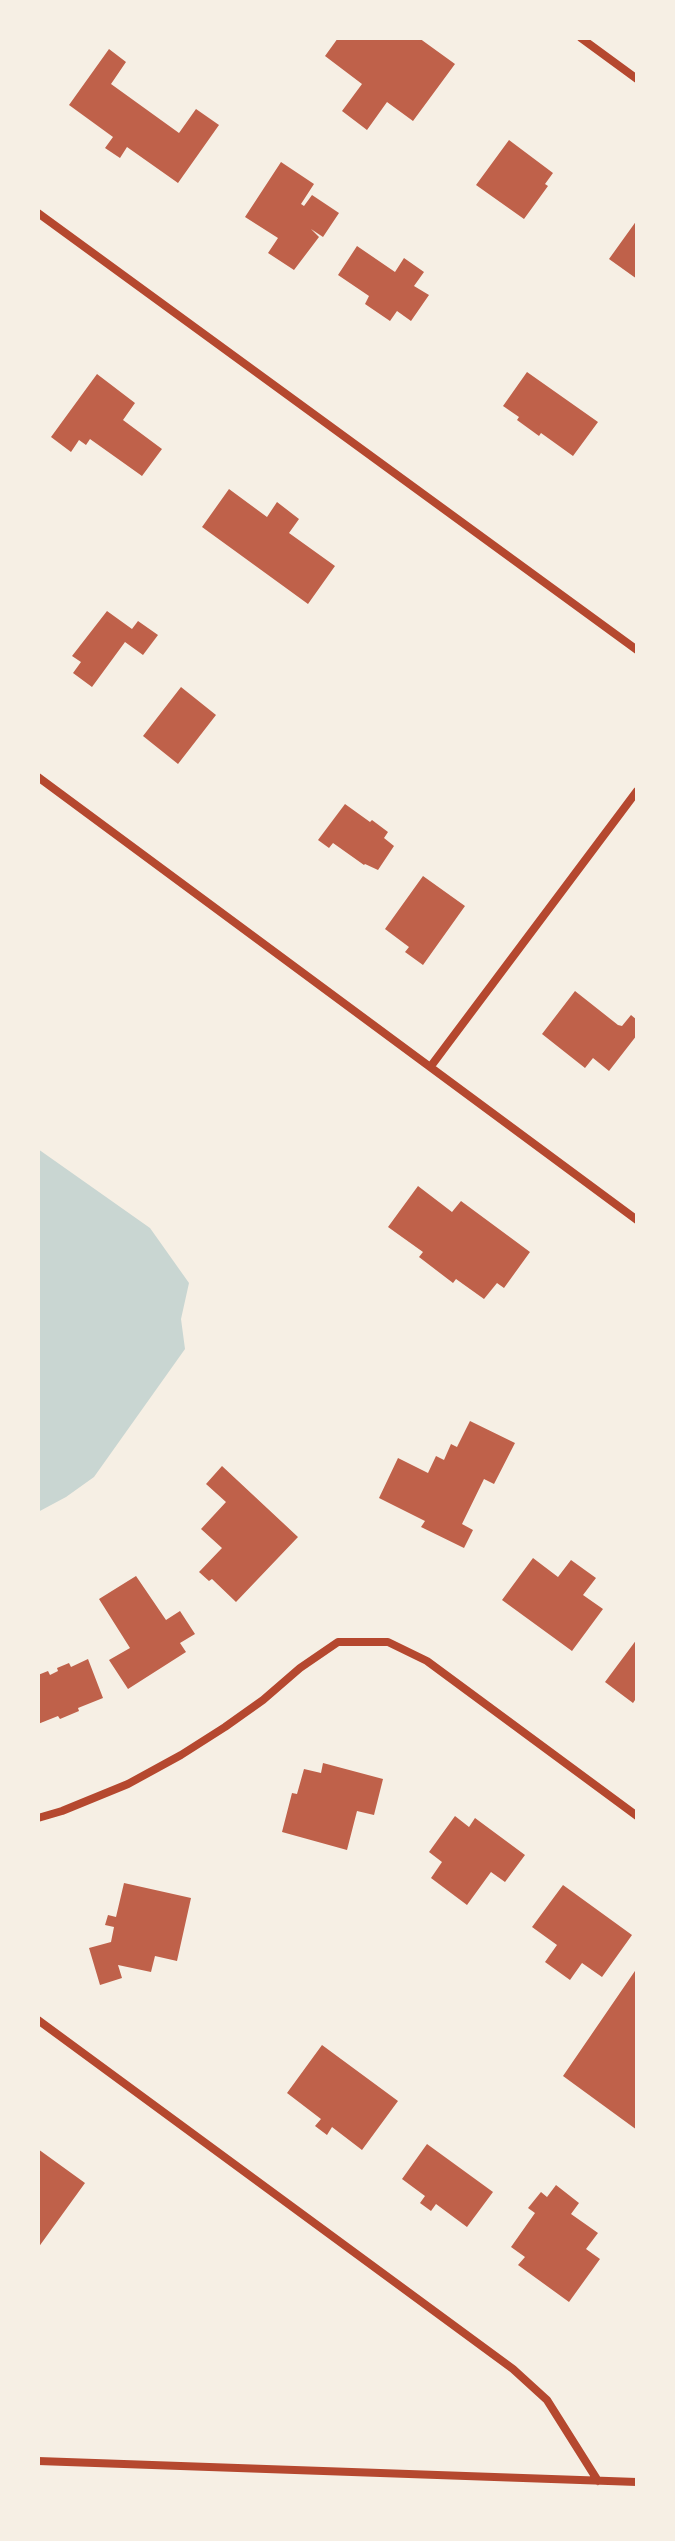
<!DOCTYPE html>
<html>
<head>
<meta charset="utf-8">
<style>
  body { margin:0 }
  #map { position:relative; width:675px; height:2541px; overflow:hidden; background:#f6efe4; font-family:Arial,sans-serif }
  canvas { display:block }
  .frame { position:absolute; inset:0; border:40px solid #f6efe4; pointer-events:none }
</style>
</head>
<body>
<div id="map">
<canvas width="675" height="2541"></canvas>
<div class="frame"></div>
</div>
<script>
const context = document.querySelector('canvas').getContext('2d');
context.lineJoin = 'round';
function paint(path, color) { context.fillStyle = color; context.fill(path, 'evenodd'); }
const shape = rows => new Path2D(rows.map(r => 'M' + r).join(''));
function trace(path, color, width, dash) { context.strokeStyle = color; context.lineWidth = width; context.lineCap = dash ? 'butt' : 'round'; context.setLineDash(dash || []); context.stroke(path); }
const water = shape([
  [38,1149,150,1228,189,1283,181,1319,185,1349,94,1477,66,1497,38,1512]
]);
const building = shape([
  [338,38,419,38,455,64,413,121,387,102,367,130,342,111,362,84,325,56],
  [109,49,126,62,111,84,179,133,196,109,219,125,178,183,127,147,120,158,105,148,113,137,69,105],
  [509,140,553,173,545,184,548,186,524,219,476,185],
  [281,162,314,184,301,204,304,206,312,195,339,213,323,237,311,229,319,237,294,270,268,253,278,238,245,217],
  [637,220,637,279,609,259],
  [357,246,395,272,404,258,424,272,414,286,429,295,411,321,397,311,390,321,365,304,369,296,338,275],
  [527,372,598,422,573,456,541,433,539,436,517,420,519,417,503,406],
  [97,374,135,403,123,420,162,449,142,476,90,439,86,445,79,440,71,452,51,437],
  [229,489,267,517,277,502,299,519,289,533,335,566,308,604,202,527],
  [107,611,132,629,138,621,158,635,143,655,125,642,92,687,73,673,81,662,72,656],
  [181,687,216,715,178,764,143,736],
  [345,804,370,822,372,820,388,832,384,838,394,846,378,870,365,864,364,865,333,843,329,848,318,840],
  [423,876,465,906,423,965,405,952,409,947,385,929],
  [575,991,618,1025,622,1026,631,1015,637,1020,637,1035,609,1071,593,1058,585,1068,542,1034],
  [418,1186,452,1212,461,1201,530,1252,504,1288,497,1283,484,1299,456,1279,453,1283,419,1257,423,1252,388,1227],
  [470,1421,515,1443,494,1484,484,1479,462,1524,473,1530,464,1548,421,1527,425,1521,379,1498,398,1458,428,1473,436,1456,444,1460,451,1444,457,1447],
  [222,1466,298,1537,236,1602,212,1579,209,1581,199,1572,222,1548,201,1529,226,1502,206,1484],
  [533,1558,558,1577,571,1560,596,1578,583,1595,603,1609,572,1651,502,1600],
  [136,1576,166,1620,180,1611,195,1634,180,1643,186,1652,128,1689,109,1660,130,1648,99,1599],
  [637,1639,637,1697,633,1703,605,1682],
  [88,1659,103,1698,78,1708,79,1711,60,1719,58,1716,38,1724,38,1675,48,1671,50,1675,58,1671,57,1668,69,1663,71,1667],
  [323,1763,383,1779,374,1815,357,1811,347,1850,282,1832,292,1793,297,1794,304,1769,321,1773],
  [455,1816,469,1827,475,1818,525,1855,505,1882,491,1872,467,1905,431,1878,442,1862,429,1852],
  [124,1883,191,1898,177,1961,155,1956,151,1972,118,1965,122,1978,100,1985,89,1948,111,1942,114,1927,105,1925,108,1915,116,1917],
  [563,1885,632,1935,602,1977,582,1963,570,1980,545,1962,557,1945,532,1927],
  [637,1968,637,2130,563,2076],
  [322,2045,398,2101,362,2150,332,2127,327,2135,315,2126,321,2119,287,2093],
  [427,2144,493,2192,467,2227,436,2204,431,2211,420,2203,425,2196,402,2179],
  [38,2149,85,2183,38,2248],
  [556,2185,579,2203,571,2214,598,2233,586,2249,600,2259,569,2302,518,2265,525,2257,511,2247,535,2213,528,2208,541,2192,547,2197]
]);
const minor = shape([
  [581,38,637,79],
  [38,213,637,650],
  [38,777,637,1220],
  [431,1066,637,791],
  [38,1818,62,1811,128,1784,181,1755,225,1727,263,1700,300,1668,338,1642,388,1642,427,1661,637,1816],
  [38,2020,513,2369,547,2400,598,2481],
  [38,2461,637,2482]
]);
paint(water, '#c9d6d2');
paint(building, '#bf614a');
trace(minor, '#b5482f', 8);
</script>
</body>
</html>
